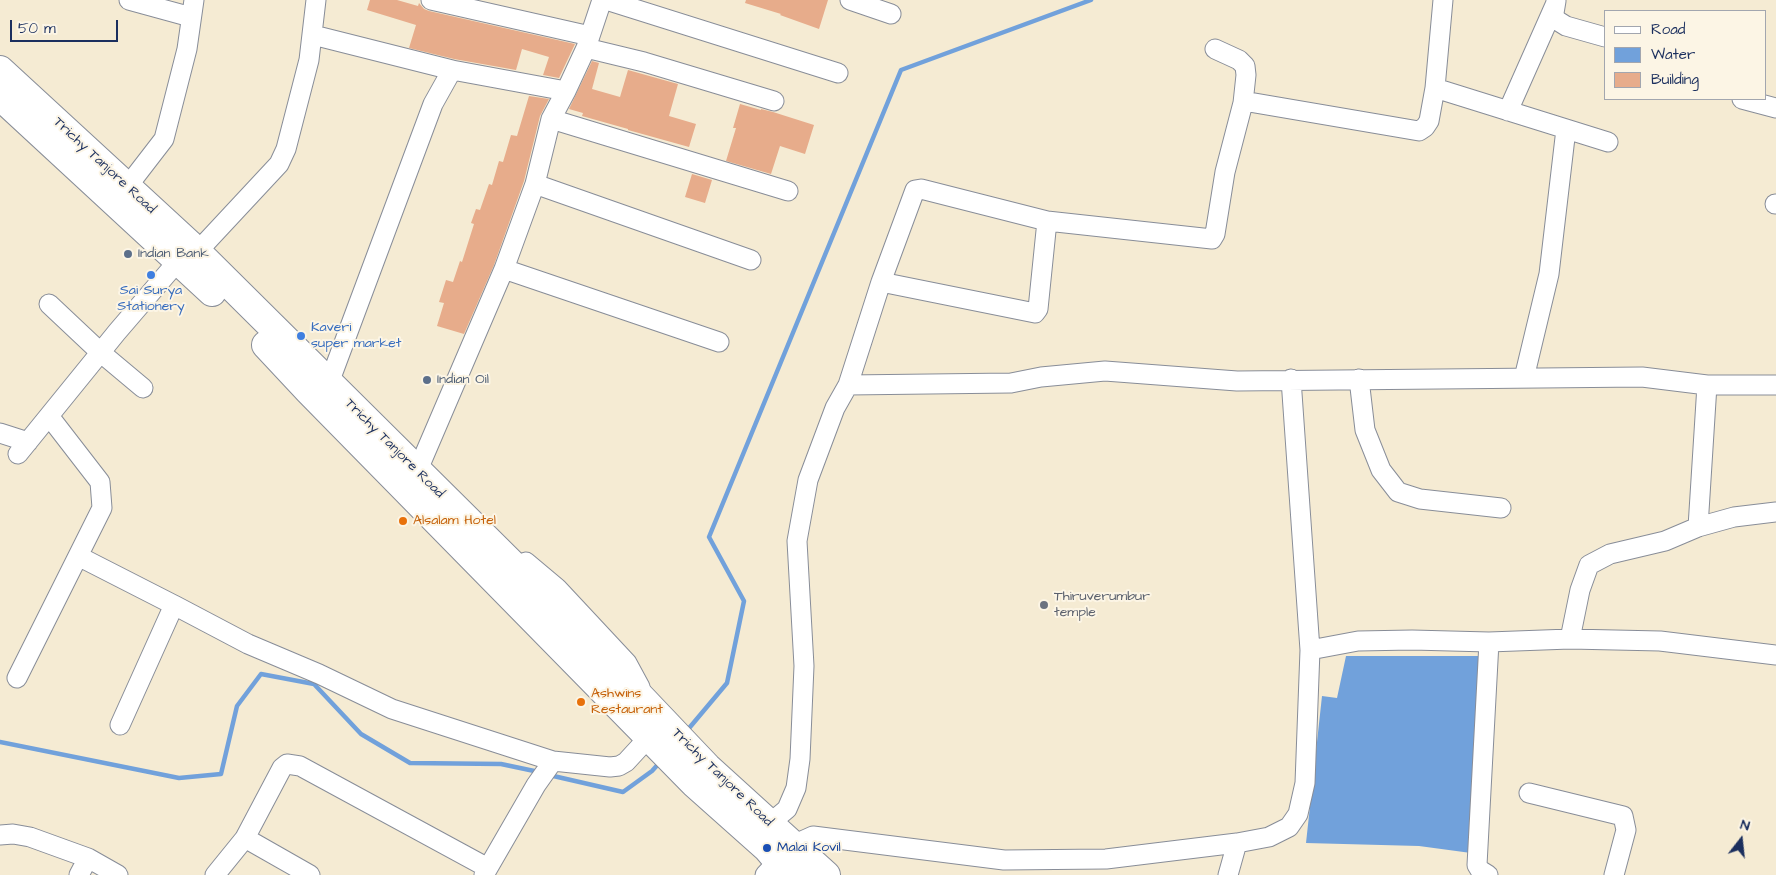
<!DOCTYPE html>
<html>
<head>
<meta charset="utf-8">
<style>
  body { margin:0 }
  #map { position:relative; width:1776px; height:875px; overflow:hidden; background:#f5ebd3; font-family:"Architects Daughter",sans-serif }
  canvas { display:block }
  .legend { position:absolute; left:1604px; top:10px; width:162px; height:90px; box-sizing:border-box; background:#fcf5e5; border:1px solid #a2a6af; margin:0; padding:6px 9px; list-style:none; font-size:15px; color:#1b2f5e }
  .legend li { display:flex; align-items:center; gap:10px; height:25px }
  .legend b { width:25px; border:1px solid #a2a6af }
  .north { position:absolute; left:1716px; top:815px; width:50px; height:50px; -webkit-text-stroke:4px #fcf5e5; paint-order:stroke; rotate:16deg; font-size:14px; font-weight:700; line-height:20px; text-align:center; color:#1b2f5e }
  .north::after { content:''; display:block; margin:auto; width:18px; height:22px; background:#1b2f5e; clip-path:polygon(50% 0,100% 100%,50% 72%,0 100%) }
  .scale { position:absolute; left:10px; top:20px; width:108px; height:22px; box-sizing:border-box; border:2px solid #1b2f5e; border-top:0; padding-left:6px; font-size:15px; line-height:18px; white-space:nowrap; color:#1b2f5e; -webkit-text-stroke:4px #fcf5e5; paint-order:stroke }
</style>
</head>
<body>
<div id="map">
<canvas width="1776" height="875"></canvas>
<ul class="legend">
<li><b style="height:6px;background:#fff"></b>Road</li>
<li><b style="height:14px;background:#71a1db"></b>Water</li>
<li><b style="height:14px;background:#e7ac8b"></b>Building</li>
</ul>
<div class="north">N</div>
<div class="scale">50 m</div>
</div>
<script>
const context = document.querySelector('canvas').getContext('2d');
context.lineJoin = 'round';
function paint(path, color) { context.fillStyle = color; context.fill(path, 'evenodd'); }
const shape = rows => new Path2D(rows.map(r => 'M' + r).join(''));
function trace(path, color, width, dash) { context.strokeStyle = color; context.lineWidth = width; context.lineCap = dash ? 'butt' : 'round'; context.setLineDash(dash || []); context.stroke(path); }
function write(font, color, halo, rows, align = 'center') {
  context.font = font + ' "Architects Daughter",sans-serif'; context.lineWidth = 4; context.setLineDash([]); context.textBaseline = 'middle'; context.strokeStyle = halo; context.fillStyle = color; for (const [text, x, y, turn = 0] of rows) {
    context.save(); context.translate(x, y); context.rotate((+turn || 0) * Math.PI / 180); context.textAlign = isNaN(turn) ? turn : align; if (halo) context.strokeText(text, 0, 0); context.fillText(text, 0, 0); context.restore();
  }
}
const water = shape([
  [1346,656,1484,656,1471,853,1419,846,1306,843,1322,696,1337,698]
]);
const stream = shape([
  [685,733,727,683,744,601,709,537,901,70,1091,0],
  [0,742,179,778,221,774,237,706,261,674,314,684,361,734,410,763,501,764,539,772],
  [549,775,623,792,652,771,661,761]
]);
const building = shape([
  [370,0,397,0,418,6,419,3,424,9,429,11,575,44,559,78,543,75,549,57,522,49,516,70,454,59,409,48,416,25,367,10],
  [746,0,828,0,819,29,780,15,781,14,745,3],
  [592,61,599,63,592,89,620,97,628,70,678,84,669,116,696,124,689,147,628,130,628,129,582,116,583,113,569,109],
  [529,96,549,99,540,116,524,181,494,265,464,334,437,326,444,303,439,302,446,280,453,282,460,261,462,262,474,224,471,223,476,209,480,210,489,184,492,185,499,161,503,162,511,135,517,136],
  [740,104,761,110,761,109,773,112,814,125,805,154,780,146,771,174,726,161,736,128,733,128],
  [692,174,712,180,705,203,685,197]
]);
const minor = shape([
  [129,0,191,17],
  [431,0,590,36],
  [606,0,838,73],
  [850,0,891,14],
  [1556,1,1554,13,1555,18,1558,21,1566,26,1605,37],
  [313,35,452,70,566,91],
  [586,48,644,62,774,101],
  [1215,49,1239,60,1245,66,1246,75,1243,103],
  [1435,88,1608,142],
  [1742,99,1776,108],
  [1508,111,1555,5],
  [551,119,788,191],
  [535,184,751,260],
  [127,187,164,139,187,49,194,0],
  [1775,204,1776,204],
  [197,252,279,164,286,149,309,60,316,0],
  [504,269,719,342],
  [881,282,1035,313,1038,309,1047,221],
  [49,304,100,352,143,388],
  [1524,378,1549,274,1566,129],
  [1359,379,1365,430,1381,470,1398,492,1420,499,1501,508],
  [329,383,433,104,452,70],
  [848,385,881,282,915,190,921,189,1047,221,1212,239,1215,234,1225,172,1243,103,1249,102,1419,131,1425,127,1429,121,1435,88,1443,0],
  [0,433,28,442],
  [18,454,117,332,178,261],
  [417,472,504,269,535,184,551,119,566,91,586,48,602,0],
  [1698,527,1707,385],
  [78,556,174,605,120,725],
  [526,562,557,588,627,663,640,687],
  [174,605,248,644,319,674,392,709,553,761],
  [1570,639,1580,590,1589,565,1610,554,1665,541,1698,527,1734,517,1776,512],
  [1310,650,1358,641,1412,640,1489,642,1570,639,1660,641,1776,655],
  [17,678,102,508,100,482,49,416],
  [1529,793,1623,816,1626,830,1614,875],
  [769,824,787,809,796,788,800,759,804,666,797,541,808,480,835,408,848,385,1011,383,1041,377,1105,371,1237,381,1642,377,1707,385,1776,385],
  [0,835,13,834,30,837,88,858],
  [245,838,310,875],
  [79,875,88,858,118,875],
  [215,875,245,838,282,768,287,764,300,766,488,868],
  [484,875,536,785,553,761,610,767,619,766,626,762,649,737],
  [765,875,793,845,813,836,1004,860,1106,859,1237,843,1269,837,1289,827,1298,814,1305,783,1310,650,1291,379],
  [1228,875,1237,843],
  [1488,875,1480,870,1477,865,1489,642]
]);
const highway = shape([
  [0,70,188,243,550,602,707,767,826,875],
  [0,96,212,292],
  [266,345,309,391,694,783,767,848,778,861,794,875]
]);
const markers = [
  [128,254,5,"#5c6f8a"],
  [151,275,5,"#3f7fe0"],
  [301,336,5,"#3f7fe0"],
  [427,380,5,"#5c6f8a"],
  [403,521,5,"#e8710a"],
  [1044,605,5,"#6b7280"],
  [581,702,5,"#e8710a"],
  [767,848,5,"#1a4fb4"]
];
const streetNames = [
  ["Trichy Tanjore Road",104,166,43],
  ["Trichy Tanjore Road",394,449,45],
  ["Trichy Tanjore Road",722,778,44]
];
const serviceNames = [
  ["Indian Bank",138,254],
  ["Indian Oil",437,380]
];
const shopNames = [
  ["Sai Surya",151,291],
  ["Stationery",151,307],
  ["Kaveri",311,328,"left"],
  ["super market",311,344,"left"]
];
const foodNames = [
  ["Alsalam Hotel",413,521],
  ["Ashwins",591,694],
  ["Restaurant",591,710]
];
const worshipNames = [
  ["Thiruverumbur",1054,597],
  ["temple",1054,613]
];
const transitNames = [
  ["Malai Kovil",777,848]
];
paint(water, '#71a1db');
trace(stream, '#71a1db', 4.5);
paint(building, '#e7ac8b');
trace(minor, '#888d98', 21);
trace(highway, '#888d98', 30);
trace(minor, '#fff', 19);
trace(highway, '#fff', 28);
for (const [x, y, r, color] of markers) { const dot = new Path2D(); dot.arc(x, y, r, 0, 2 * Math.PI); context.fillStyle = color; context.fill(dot); trace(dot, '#fcf5e5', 2); }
write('14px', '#1b2f5e', '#fcf5e5', streetNames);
write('14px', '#4e5e75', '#fcf5e5', serviceNames, 'left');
write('14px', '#366cbe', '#fcf5e5', shopNames);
write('14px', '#c56008', '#fcf5e5', foodNames, 'left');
write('14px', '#5b616d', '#fcf5e5', worshipNames, 'left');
write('14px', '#164399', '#fcf5e5', transitNames, 'left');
</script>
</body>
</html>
